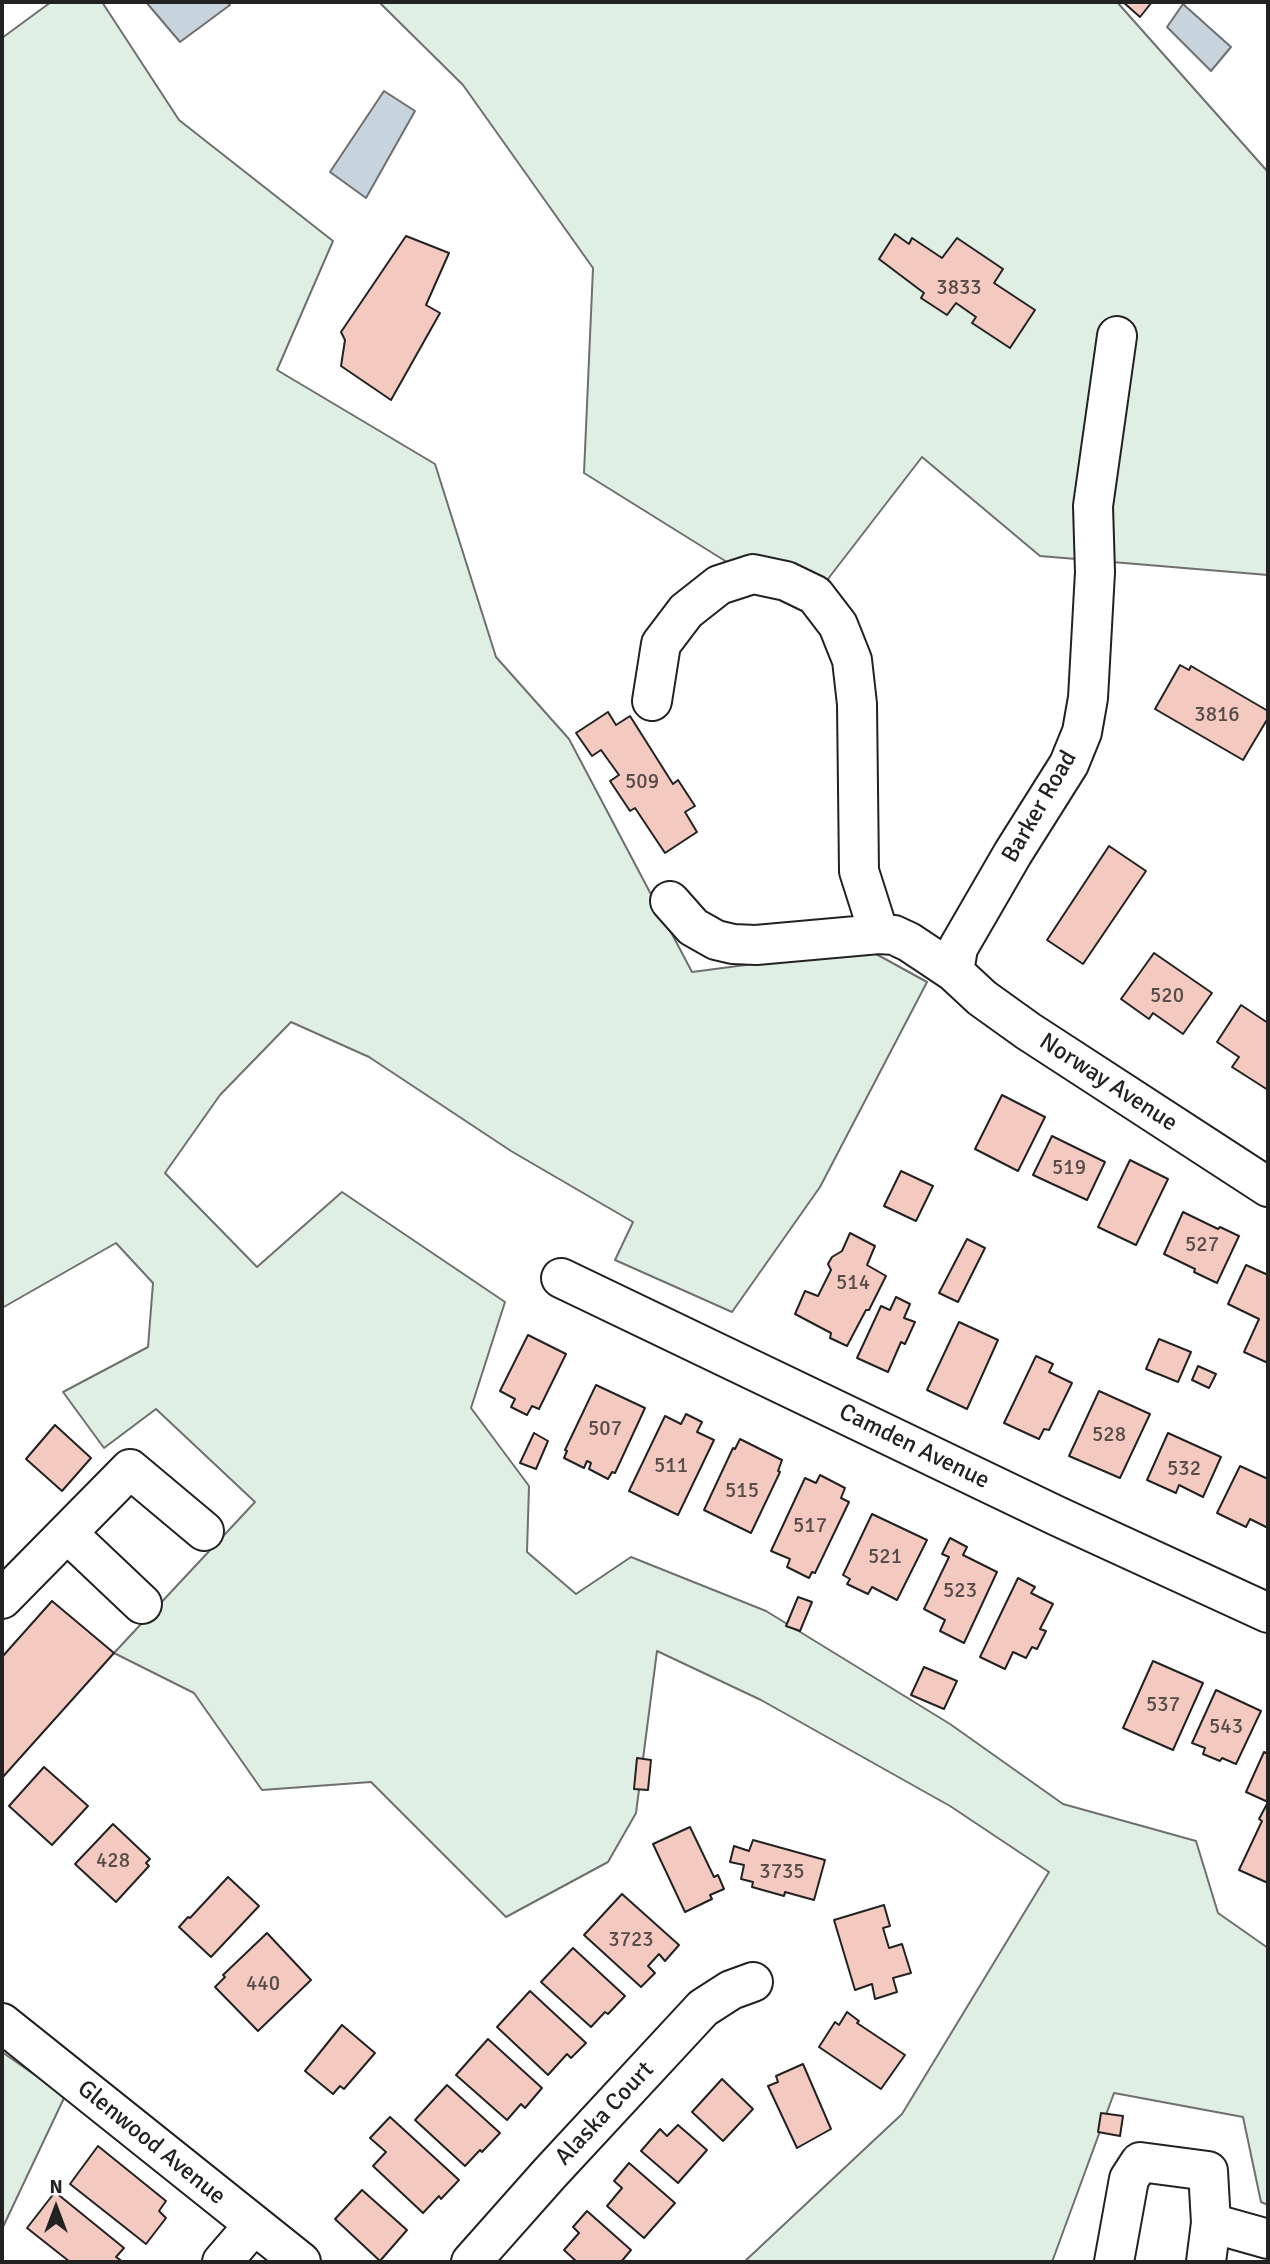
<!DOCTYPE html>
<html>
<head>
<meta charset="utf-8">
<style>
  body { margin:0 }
  #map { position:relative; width:1270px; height:2264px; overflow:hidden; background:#fff; font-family:Signika,sans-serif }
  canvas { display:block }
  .frame { position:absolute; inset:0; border:4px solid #222; pointer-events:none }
  .north { position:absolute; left:21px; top:2173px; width:70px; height:70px; -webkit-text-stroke:5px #fff; paint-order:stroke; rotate:0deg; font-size:19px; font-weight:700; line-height:28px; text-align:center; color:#222 }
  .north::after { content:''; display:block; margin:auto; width:24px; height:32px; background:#222; clip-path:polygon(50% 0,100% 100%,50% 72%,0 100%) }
</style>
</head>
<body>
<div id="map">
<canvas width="1270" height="2264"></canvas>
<div class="frame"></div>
<div class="north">N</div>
</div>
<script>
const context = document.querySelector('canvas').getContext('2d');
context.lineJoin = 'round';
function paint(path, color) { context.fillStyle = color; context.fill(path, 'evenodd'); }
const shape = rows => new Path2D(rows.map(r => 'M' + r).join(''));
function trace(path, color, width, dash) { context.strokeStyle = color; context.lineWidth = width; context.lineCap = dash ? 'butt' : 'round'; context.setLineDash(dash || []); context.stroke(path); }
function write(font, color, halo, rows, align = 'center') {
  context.font = font + ' Signika,sans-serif'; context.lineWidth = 5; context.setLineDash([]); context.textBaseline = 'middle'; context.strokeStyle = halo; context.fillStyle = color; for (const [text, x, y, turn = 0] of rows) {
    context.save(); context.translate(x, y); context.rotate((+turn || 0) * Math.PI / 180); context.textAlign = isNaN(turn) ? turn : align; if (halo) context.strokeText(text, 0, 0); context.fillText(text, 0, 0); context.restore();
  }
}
const green = shape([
  [51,2,102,2,179,120,333,241,277,370,435,464,496,657,569,739,692,972,867,949,927,982,820,1187,732,1312,615,1260,633,1222,511,1151,369,1057,291,1022,220,1095,165,1173,257,1267,342,1192,505,1302,471,1408,529,1486,527,1552,576,1594,631,1557,766,1611,950,1724,1063,1804,1196,1841,1218,1913,1268,1948,1268,2205,1261,2202,1243,2117,1114,2093,1052,2262,744,2262,902,2114,1049,1872,950,1806,761,1700,657,1651,636,1813,608,1862,506,1917,371,1782,262,1790,194,1693,114,1653,255,1502,156,1409,104,1448,63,1392,148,1347,153,1283,116,1243,2,1308,2,38,51,2],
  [379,2,1117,2,1268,172,1268,575,1040,556,922,457,804,610,584,473,593,268,463,85,379,2],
  [2,2052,65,2096,2,2229,2,2052]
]);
const water = shape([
  [146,2,227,2,230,5,180,42,146,2],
  [1183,4,1231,47,1211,71,1167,27,1183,4],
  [384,91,415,111,366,198,330,172,384,91]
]);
const building = shape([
  [1123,2,1152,2,1140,17,1123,2],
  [895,234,909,244,912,238,942,258,957,238,1003,269,994,283,1035,310,1010,348,972,323,976,317,956,303,947,315,921,298,924,293,879,259,895,234],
  [406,236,449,253,426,305,440,313,391,400,341,366,345,340,341,332,406,236],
  [1180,665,1189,670,1191,666,1268,711,1268,718,1243,760,1155,709,1180,665],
  [608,712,616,725,630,716,673,784,678,780,695,806,685,812,697,832,665,853,635,808,630,811,610,781,619,775,601,750,592,756,576,733,608,712],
  [1109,846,1146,871,1083,964,1047,940,1109,846],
  [1154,953,1212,993,1183,1034,1153,1013,1149,1019,1121,999,1154,953],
  [1241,1005,1268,1023,1268,1090,1232,1067,1239,1057,1217,1042,1241,1005],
  [1002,1095,1045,1117,1018,1171,975,1149,1002,1095],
  [1052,1136,1105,1162,1087,1200,1033,1175,1052,1136],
  [1130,1160,1168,1179,1136,1245,1098,1227,1130,1160],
  [901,1171,933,1186,916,1221,884,1206,901,1171],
  [1183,1212,1218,1229,1220,1227,1239,1236,1217,1283,1194,1272,1195,1269,1164,1254,1183,1212],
  [850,1233,875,1246,867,1265,886,1276,869,1310,866,1310,847,1346,830,1338,831,1333,795,1314,805,1291,818,1296,831,1270,828,1264,832,1257,842,1251,850,1233],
  [967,1239,985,1248,958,1302,939,1293,967,1239],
  [1246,1265,1268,1275,1268,1363,1244,1352,1259,1319,1228,1304,1246,1265],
  [896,1297,910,1304,904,1318,915,1322,905,1344,901,1342,888,1372,857,1358,881,1306,890,1310,896,1297],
  [959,1322,998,1340,967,1409,927,1390,959,1322],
  [528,1335,566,1354,539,1409,532,1406,527,1415,511,1407,515,1399,500,1391,528,1335],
  [1159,1339,1191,1352,1178,1382,1146,1369,1159,1339],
  [1036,1356,1053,1364,1049,1372,1072,1383,1049,1430,1044,1429,1039,1439,1004,1423,1036,1356],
  [1198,1366,1216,1374,1209,1388,1192,1380,1198,1366],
  [596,1385,645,1408,615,1473,612,1472,608,1479,589,1469,591,1463,587,1461,584,1468,564,1458,567,1451,565,1450,596,1385],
  [1099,1391,1150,1414,1120,1478,1069,1456,1099,1391],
  [686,1414,702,1422,697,1432,714,1440,678,1515,629,1491,665,1416,681,1424,686,1414],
  [55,1425,91,1458,62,1491,26,1459,55,1425],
  [534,1433,548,1441,536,1469,520,1463,534,1433],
  [1168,1433,1221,1457,1203,1497,1179,1485,1176,1493,1147,1480,1168,1433],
  [740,1439,782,1460,778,1471,780,1472,751,1533,704,1510,733,1448,735,1449,740,1439],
  [1240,1466,1268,1479,1268,1528,1250,1519,1246,1527,1217,1513,1240,1466],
  [820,1475,845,1488,841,1498,849,1502,815,1573,812,1572,809,1578,787,1567,790,1559,771,1551,805,1478,816,1483,820,1475],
  [872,1514,927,1540,897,1600,872,1587,868,1594,847,1584,850,1579,843,1575,872,1514],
  [950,1538,967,1547,963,1555,997,1572,964,1643,940,1631,945,1620,924,1609,949,1557,942,1554,950,1538],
  [1018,1578,1035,1587,1031,1593,1053,1604,1040,1629,1046,1631,1037,1649,1032,1647,1026,1658,1013,1652,1005,1669,980,1657,1018,1578],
  [798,1597,812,1602,800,1631,786,1626,798,1597],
  [52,1601,114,1653,2,1778,2,1657,52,1601],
  [1153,1661,1203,1683,1173,1750,1123,1728,1153,1661],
  [924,1667,957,1681,944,1709,911,1695,924,1667],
  [1216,1690,1261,1711,1236,1764,1222,1758,1220,1761,1203,1754,1205,1748,1192,1743,1216,1690],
  [1264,1752,1268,1754,1268,1883,1239,1870,1262,1821,1259,1819,1268,1802,1246,1792,1264,1752],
  [637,1758,651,1760,648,1790,634,1789,637,1758],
  [44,1767,88,1806,52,1845,9,1806,44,1767],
  [113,1824,150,1859,146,1863,149,1866,116,1902,75,1864,113,1824],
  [690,1827,714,1877,718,1875,724,1889,710,1895,712,1899,685,1912,653,1844,690,1827],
  [753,1840,825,1860,814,1900,785,1892,784,1896,752,1887,753,1882,741,1879,744,1865,730,1862,734,1846,749,1851,753,1840],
  [228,1877,259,1906,211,1957,179,1927,188,1917,190,1918,228,1877],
  [622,1894,679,1945,665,1961,659,1954,648,1966,655,1973,641,1987,584,1935,622,1894],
  [884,1905,890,1926,883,1928,889,1948,902,1944,911,1973,893,1978,897,1992,875,1999,872,1984,855,1990,834,1920,884,1905],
  [267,1933,311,1980,258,2031,215,1987,225,1977,223,1975,267,1933],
  [573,1948,625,1996,608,2014,605,2012,591,2027,541,1982,573,1948],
  [530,1991,586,2043,571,2058,567,2054,548,2075,497,2027,530,1991],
  [847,2012,859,2021,857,2023,905,2055,881,2089,819,2047,835,2022,839,2025,847,2012],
  [342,2025,375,2053,344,2089,340,2086,333,2094,305,2071,342,2025],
  [488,2039,542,2088,525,2108,521,2104,507,2120,456,2075,488,2039],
  [803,2064,831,2129,797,2148,768,2086,778,2082,776,2076,803,2064],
  [722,2079,753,2109,723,2141,692,2112,722,2079],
  [447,2085,500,2133,482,2152,480,2150,465,2166,415,2120,447,2085],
  [1101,2113,1123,2116,1120,2136,1098,2132,1101,2113],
  [390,2117,459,2180,441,2199,439,2196,423,2213,373,2166,386,2152,370,2138,390,2117],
  [678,2125,707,2150,678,2183,641,2151,660,2129,667,2136,678,2125],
  [98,2146,166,2201,159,2211,166,2218,146,2244,70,2184,98,2146],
  [629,2163,675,2203,644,2238,607,2206,622,2188,614,2181,629,2163],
  [362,2190,407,2230,380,2261,335,2219,362,2190],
  [55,2192,124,2248,116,2257,123,2262,70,2262,27,2228,55,2192],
  [587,2211,631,2250,621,2262,577,2262,564,2250,579,2233,573,2227,587,2211]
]);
const minor = shape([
  [652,701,661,644,686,611,719,585,753,574,786,581,815,595,838,625,852,660,857,704,859,871,879,934],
  [670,901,693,927,716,940,733,944,756,945,879,934,894,935,909,942,954,972,982,998,1028,1031,1268,1187],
  [954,972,958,948,1013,853,1069,764,1082,732,1088,698,1095,572,1093,506,1117,336],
  [561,1278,1057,1516,1268,1613],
  [67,1533,142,1604],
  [2,1599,130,1469,204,1531],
  [2,2023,301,2262],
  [222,2262,253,2226],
  [471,2262,550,2173,703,2008,731,1990,753,1982],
  [1114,2262,1129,2179,1140,2162,1208,2171,1211,2223,1268,2239],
  [1206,2262,1211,2223]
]);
const numberNames = [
  ["3833",959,288],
  ["3816",1217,715],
  ["509",642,782],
  ["520",1167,996],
  ["519",1069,1168],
  ["527",1202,1245],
  ["514",853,1283],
  ["507",605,1429],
  ["528",1109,1435],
  ["511",671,1466],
  ["532",1184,1469],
  ["515",742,1491],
  ["517",810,1526],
  ["521",885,1557],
  ["523",960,1591],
  ["537",1163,1705],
  ["543",1226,1727],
  ["428",113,1861],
  ["3735",782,1872],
  ["3723",631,1940],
  ["440",263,1984]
];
const streetNames = [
  ["Barker Road",1040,807,-60],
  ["Norway Avenue",1108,1083,33],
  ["Camden Avenue",914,1447,26],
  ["Alaska Court",605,2114,-47],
  ["Glenwood Avenue",151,2143,39]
];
paint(green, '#e0efe3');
trace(green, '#6f6f6f', 2);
paint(water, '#c7d3dd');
trace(water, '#6f6f6f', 2);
paint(building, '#f3c9c0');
trace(building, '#222', 2);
trace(minor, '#222', 42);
trace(minor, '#fff', 38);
write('21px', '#564c4a', null, numberNames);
write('24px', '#222', '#fff', streetNames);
</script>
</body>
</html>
